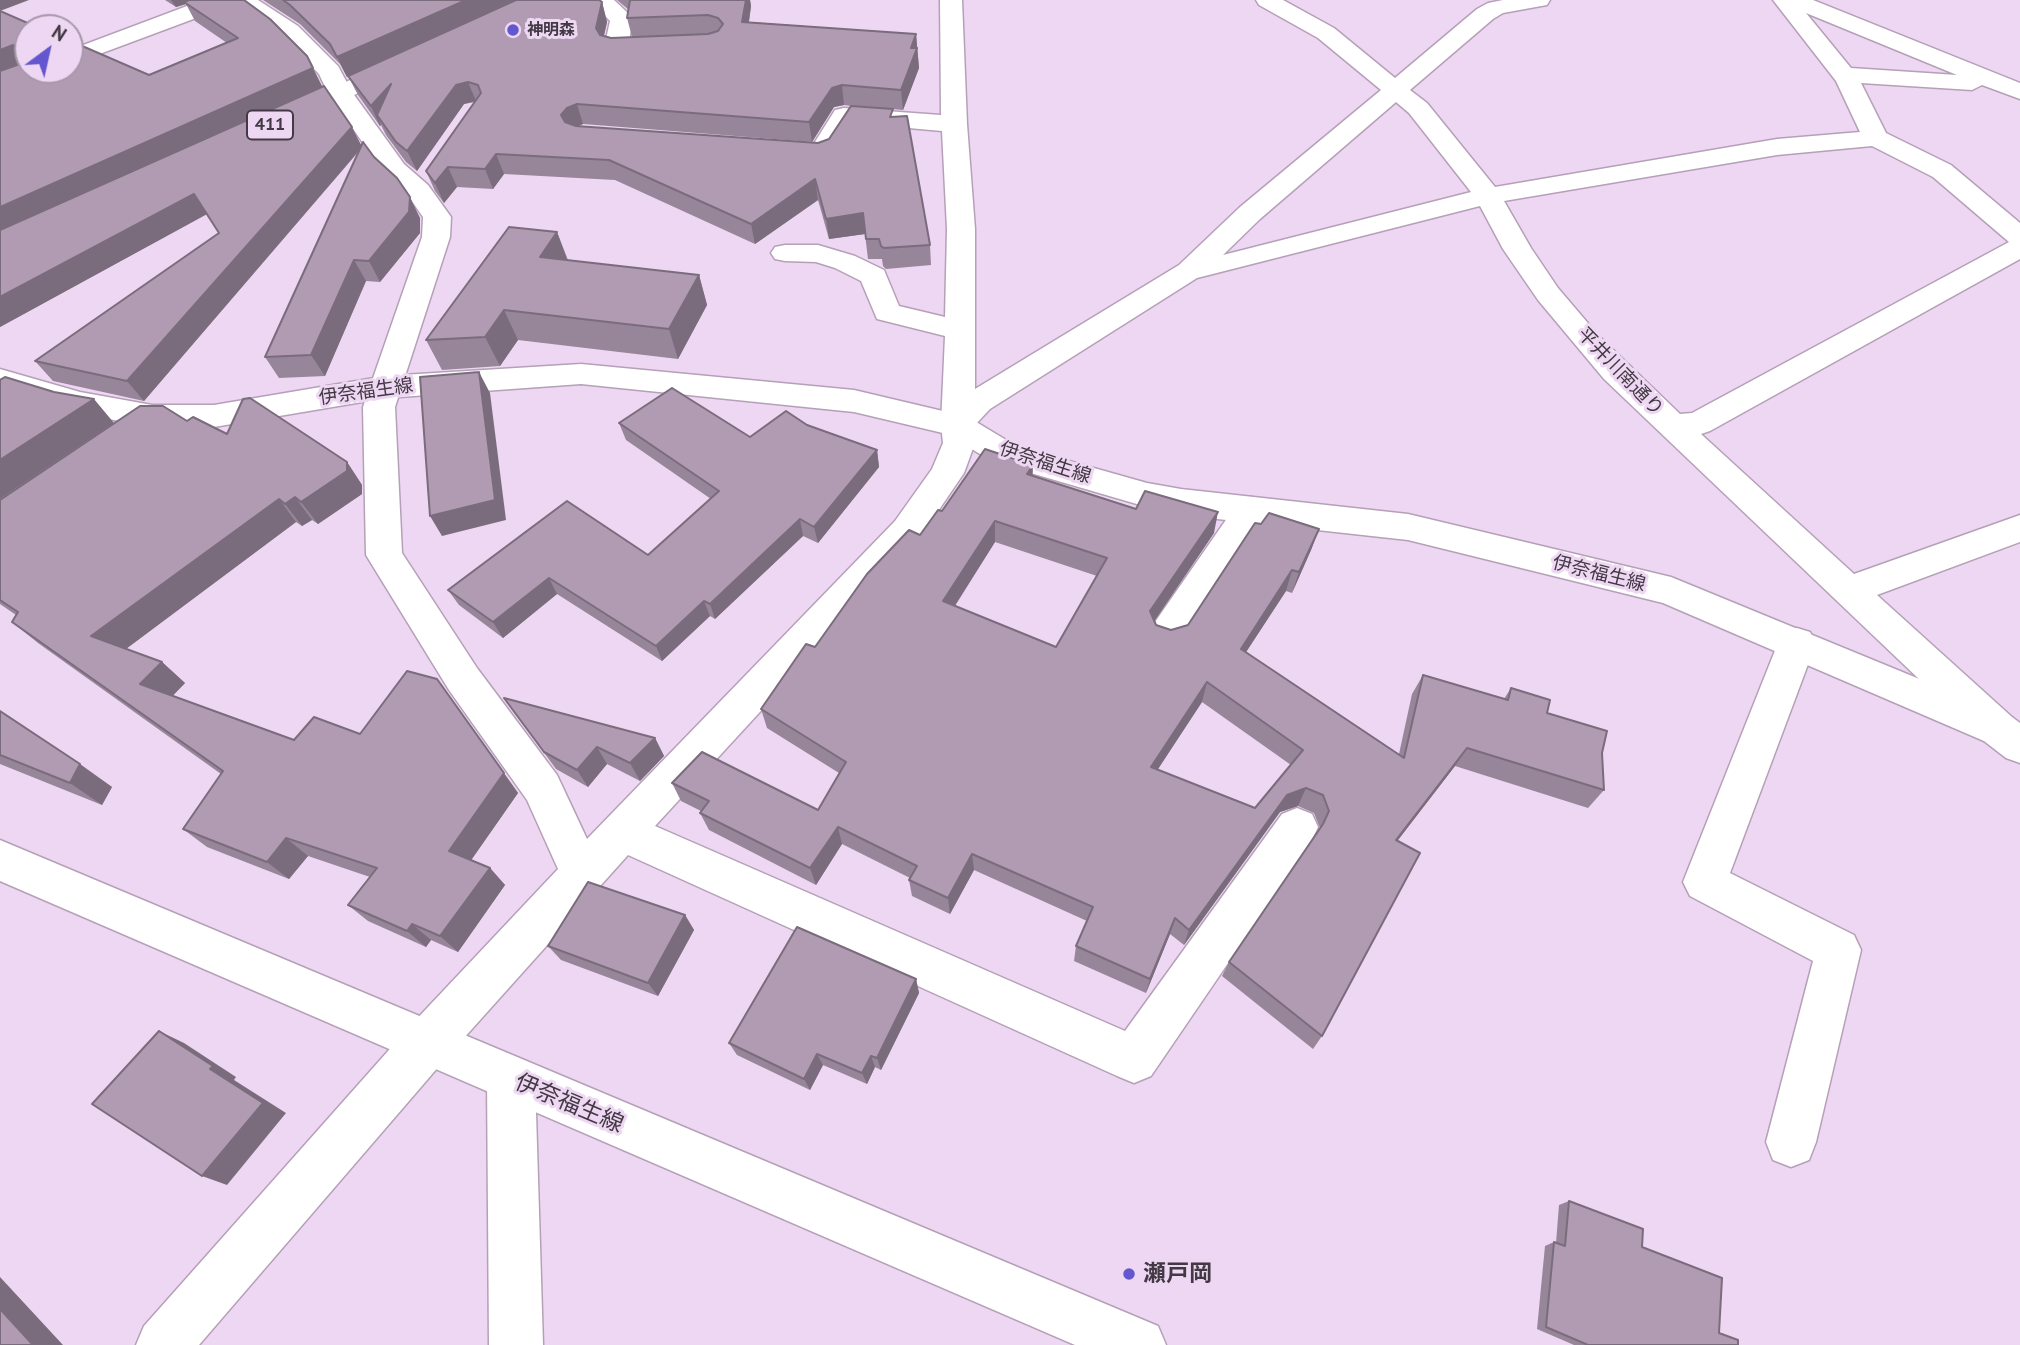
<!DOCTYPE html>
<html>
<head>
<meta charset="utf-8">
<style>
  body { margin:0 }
  #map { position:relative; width:2020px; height:1345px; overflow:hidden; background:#eed7f2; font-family:"PT Sans",sans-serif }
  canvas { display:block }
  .north { position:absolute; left:14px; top:14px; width:70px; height:70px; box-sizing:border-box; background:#eed7f2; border:2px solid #a998ac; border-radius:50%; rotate:33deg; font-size:19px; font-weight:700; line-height:28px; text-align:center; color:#423944 }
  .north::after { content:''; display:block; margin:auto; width:24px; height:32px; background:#6356cf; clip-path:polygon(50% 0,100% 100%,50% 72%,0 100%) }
</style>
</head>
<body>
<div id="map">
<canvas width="2020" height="1345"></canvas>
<div class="north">N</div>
</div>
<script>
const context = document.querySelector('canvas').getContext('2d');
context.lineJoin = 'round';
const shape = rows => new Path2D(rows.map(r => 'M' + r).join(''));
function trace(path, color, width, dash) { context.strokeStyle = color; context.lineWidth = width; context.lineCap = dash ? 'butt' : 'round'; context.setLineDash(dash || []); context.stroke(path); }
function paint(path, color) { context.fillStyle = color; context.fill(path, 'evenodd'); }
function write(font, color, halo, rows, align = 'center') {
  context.font = font + ' "PT Sans","Noto Sans JP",sans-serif'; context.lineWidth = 6; context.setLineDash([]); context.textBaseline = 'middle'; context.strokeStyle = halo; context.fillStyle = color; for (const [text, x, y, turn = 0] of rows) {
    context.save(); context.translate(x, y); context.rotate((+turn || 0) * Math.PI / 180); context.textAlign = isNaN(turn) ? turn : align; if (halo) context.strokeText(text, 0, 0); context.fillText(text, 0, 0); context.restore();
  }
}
const minor = shape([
  [203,0,258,0,298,26,338,66,352,92,404,164,428,185,451,217,450,237,395,407,402,553,477,668,557,775,587,839,895,521,932,469,943,443,941,425,945,336,877,319,861,281,835,268,816,262,785,261,775,259,771,253,775,247,785,245,818,245,855,256,884,270,899,306,945,317,947,229,942,131,852,123,830,158,821,161,784,158,775,155,771,150,775,145,784,142,813,145,835,110,844,108,941,115,940,0,962,0,967,124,975,229,975,389,1179,265,1240,207,1381,90,1318,38,1259,5,1256,0,1283,0,1334,28,1395,78,1477,9,1488,3,1503,0,1550,0,1547,5,1503,13,1493,19,1410,90,1427,103,1495,187,1777,139,1860,132,1836,81,1773,0,1813,0,2020,83,2020,99,1982,85,1972,90,1861,83,1886,133,1951,165,2020,223,2020,259,1710,431,1701,434,1854,574,2020,515,2020,542,1877,595,2012,717,2018,729,2012,741,1998,746,1984,741,1604,379,1538,300,1503,249,1480,206,1197,278,990,409,975,425,975,443,964,473,919,539,655,826,1125,1031,1282,814,1297,808,1312,814,1318,827,1312,840,1151,1076,1134,1083,1117,1076,628,855,446,1058,199,1345,136,1345,144,1326,412,1024,558,869,527,800,449,690,366,555,363,407,422,237,423,217,409,197,386,176,328,93,319,74,282,36,233,1,231,5,70,65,70,50,203,0],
  [1806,13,1957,75,1851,68,1806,13],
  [1396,102,1409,113,1471,192,1223,255,1260,219,1396,102],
  [1872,146,1933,177,2009,242,1692,413,1680,414,1598,335,1558,288,1531,248,1504,201,1777,155,1872,146],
  [590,0,614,0,630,15,633,20,629,40,657,39,665,41,669,46,665,51,657,53,608,53,604,48,610,21,590,0],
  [1251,497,1263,501,1268,510,1181,644,1168,648,1155,644,1149,633,1155,622,1239,501,1251,497],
  [1797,628,1810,632,1816,643,1730,873,1854,935,1861,950,1816,1142,1809,1160,1791,1167,1773,1160,1766,1142,1813,961,1690,896,1683,882,1778,643,1784,632,1797,628],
  [511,1055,528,1062,535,1079,543,1345,489,1345,487,1079,494,1062,511,1055]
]);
const major = shape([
  [581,364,854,390,968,417,1016,446,1147,483,1181,489,1408,514,1671,577,2012,717,2020,723,2020,763,2006,758,1984,741,1663,603,1408,540,1181,515,1147,507,993,462,947,434,854,412,581,384,386,398,214,427,152,427,76,413,0,389,0,369,80,392,152,405,214,405,386,376,581,364],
  [0,840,1158,1326,1166,1345,1075,1345,0,881,0,840]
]);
const highway = shape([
  [402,57,410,59,414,64,410,69,294,123,285,125,276,123,273,118,276,113,402,57]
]);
const wall = shape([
  [165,0,244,0,322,87,362,146,374,157,420,218,420,233,380,282,366,281,325,376,279,378,265,357,360,150,144,401,53,381,35,361,219,233,207,214,0,327,0,11,28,28,28,70,149,75,227,43,195,21,186,4,176,7],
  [263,0,516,0,602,2,607,22,604,36,611,38,632,37,627,18,629,10,617,0,750,0,751,6,749,22,916,34,919,68,903,110,859,106,894,117,930,245,931,265,886,269,883,266,882,259,868,259,865,234,829,239,818,200,755,244,615,180,504,174,493,189,457,187,444,203,435,191,426,171,475,102,464,104,417,171,406,162,386,135,381,125,380,126,358,95,348,76,347,77,340,64,300,24],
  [844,105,851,106,829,139,818,143,579,126,583,124,812,142,834,107],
  [557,232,568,260,699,275,707,305,678,359,518,340,500,366,442,370,426,340],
  [187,421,227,434,347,462,362,485,362,494,318,524,312,520,302,526,296,522,126,649,162,662,185,683,172,696,294,740,360,734,437,679,518,793,471,860,490,868,505,885,458,952,431,940,426,947,368,921,348,905,370,877,308,856,289,879,207,847,183,829,221,774,38,643,12,622,16,615,0,604,0,500],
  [619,423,750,437,807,425,877,450,879,467,818,543,803,536,715,619,710,616,662,661,557,594,503,638,459,605,448,590,648,555,711,499,626,440],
  [1033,465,1032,476,1214,533,1154,621,1156,625,1171,630,1188,625,1261,524,1319,529,1311,550,1292,593,1286,591,1246,652,1399,754,1412,694,1423,675,1504,699,1511,688,1547,713,1602,753,1604,790,1588,808,1455,766,1397,841,1322,1036,1313,1049,1222,976,1229,962,1320,828,1314,813,1298,806,1280,812,1184,945,1170,934,1146,993,1074,961,1076,946,1087,921,974,870,950,914,912,896,909,880,910,878,842,844,816,885,709,830,700,813,701,811,681,801,672,783,818,810,839,773,767,728,761,709,815,647,920,535,942,511],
  [995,542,1097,576,1056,647,955,606],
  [1202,702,1291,765,1255,808,1157,770],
  [504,698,655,738,664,756,640,781,607,764,588,787,556,769],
  [0,711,112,787,102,805,0,764],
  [685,915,694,930,658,996,561,960,548,946],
  [916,979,919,993,881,1070,875,1067,867,1084,823,1065,810,1090,737,1055,729,1043],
  [1569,1201,1642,1247,1719,1333,1738,1345,1574,1345,1537,1329,1545,1246,1554,1242,1556,1243,1559,1205]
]);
const shadedWall = shape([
  [0,0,29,0,0,11],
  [171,0,196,0,184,2,186,4,176,7],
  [466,0,516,0,347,77,337,57],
  [746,0,750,0,751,6,746,41,742,22],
  [602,2,607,22,601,47,596,28],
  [916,34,919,68,903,110,901,90,911,48],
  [13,45,27,65,0,75,0,50],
  [307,56,323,88,0,235,0,207],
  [468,82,476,101,464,104,417,171,407,151,456,85],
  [391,84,377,115,381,125,380,126,371,106],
  [842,85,844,105,834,107,812,142,809,122,832,88],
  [577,104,583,124,573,128,567,135,561,115,567,108],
  [352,127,362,147,144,401,127,381],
  [496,154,504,174,493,189,485,169],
  [448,167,457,187,444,203,435,183],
  [815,179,818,200,755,244,751,224],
  [194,194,207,214,0,327,0,297],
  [410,197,420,218,420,233,380,282,369,261],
  [863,213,865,234,829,239,826,219],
  [557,232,568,262,540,257],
  [354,260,366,281,325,376,311,355],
  [699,275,707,305,678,359,669,329],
  [504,310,518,340,500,366,485,337],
  [479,372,490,393,506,520,442,536,430,516],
  [94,399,114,423,0,499,0,460],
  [877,450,879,467,818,543,814,527],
  [347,462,362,485,362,494,318,524,301,502],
  [1033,465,1032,487,1027,474],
  [295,497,312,520,302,526,285,504],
  [279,499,296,522,115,657,91,636],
  [1218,512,1214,533,1147,632,1150,611],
  [800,519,803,536,715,619,710,604],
  [995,521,995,542,945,621,943,601],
  [1319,529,1311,550,1292,593,1299,572],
  [1292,570,1286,591,1235,669,1241,649],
  [549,578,557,594,503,638,493,622],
  [704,601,710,616,662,661,656,646],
  [162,662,185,683,164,705,140,684],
  [437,679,518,793,465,869,449,851],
  [1207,682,1202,702,1147,786,1151,767],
  [655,738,664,756,640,781,630,763],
  [597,747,607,764,588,787,577,770],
  [1467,748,1455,766,1385,857,1396,840],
  [80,764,112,787,102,805,70,783],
  [1306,788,1298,806,1280,812,1184,945,1189,930,1287,795],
  [838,827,842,844,816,885,810,868],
  [286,838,308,856,289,879,267,862],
  [972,854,974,870,950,914,948,898],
  [490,868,505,885,458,952,440,936],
  [685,915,694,930,658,996,648,983],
  [1175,918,1170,934,1146,993,1150,979],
  [412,924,431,940,426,947,407,931],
  [916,979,919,993,881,1070,877,1058],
  [159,1031,184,1043,236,1077,234,1080,286,1113,227,1185,202,1176,210,1069],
  [817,1054,823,1065,810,1090,804,1079],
  [871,1056,875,1067,867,1084,862,1073],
  [0,1277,63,1345,33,1345,0,1309]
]);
const building = shape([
  [189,0,244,0,270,19,307,56,313,68,0,207,0,71,28,61,28,70,70,70,70,43,73,42,149,75,238,38,184,2,189,0],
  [283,0,466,0,337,57,330,44,290,5,283,0],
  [516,0,599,0,602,2,596,28,600,35,611,38,708,34,718,31,723,24,718,18,708,15,627,18,630,0,746,0,742,22,916,34,911,48,917,48,901,90,842,85,832,88,809,122,577,104,567,108,561,115,565,122,576,126,818,143,829,139,851,106,893,109,890,117,907,116,930,245,884,248,881,246,879,239,866,239,863,213,826,219,815,179,751,224,609,160,496,154,485,169,448,167,435,183,426,171,481,93,478,85,468,82,456,85,407,151,396,142,377,115,391,84,371,106,348,76,516,0],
  [0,11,39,28,28,28,28,48,17,48,13,45,0,50,0,11],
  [324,86,352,127,127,381,35,361,219,233,194,194,0,297,0,230,324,86],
  [363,142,374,157,397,178,410,197,409,212,369,261,354,260,311,355,265,357,363,142],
  [509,227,557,232,540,257,699,275,669,329,504,310,485,337,426,340,509,227],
  [479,372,495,500,430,516,420,377,479,372],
  [5,377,54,392,94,399,0,460,0,380,5,377],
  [672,388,750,437,786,411,807,425,877,450,814,527,800,519,710,604,704,601,656,646,549,578,493,622,448,590,567,501,648,555,719,491,619,423,672,388],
  [250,398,347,462,347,471,301,502,295,497,285,504,279,499,91,636,162,662,140,684,294,740,314,717,360,734,407,671,437,679,504,773,449,851,490,868,440,936,412,924,407,931,348,905,377,868,286,838,267,862,183,829,223,771,12,622,18,612,0,600,0,500,140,406,163,406,187,421,193,417,227,434,243,399,250,398],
  [985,449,1033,465,1027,474,1136,509,1145,491,1218,512,1150,611,1156,625,1171,630,1188,625,1255,523,1261,524,1269,513,1319,529,1299,572,1292,570,1241,649,1404,758,1423,675,1508,700,1511,688,1550,700,1547,713,1607,731,1602,753,1604,790,1467,748,1396,840,1420,853,1322,1036,1229,962,1323,824,1329,811,1323,795,1306,788,1287,795,1189,930,1175,918,1150,979,1076,946,1093,907,972,854,948,898,909,880,917,866,838,827,810,868,700,813,709,801,672,783,702,752,818,810,846,762,761,709,806,644,815,647,867,574,909,530,920,535,938,510,942,511,985,449],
  [995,521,1107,558,1056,647,943,601,995,521],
  [1207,682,1303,750,1255,808,1151,767,1207,682],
  [504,698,655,738,630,763,597,747,577,770,544,752,504,698],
  [0,711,80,764,70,783,0,755,0,711],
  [588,882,685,915,648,983,548,946,588,882],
  [797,927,916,979,877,1058,871,1056,862,1073,817,1054,804,1079,729,1043,797,927],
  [159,1031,213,1066,210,1069,263,1103,202,1176,92,1104,159,1031],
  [1569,1201,1643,1229,1642,1247,1722,1278,1719,1333,1738,1340,1738,1345,1588,1345,1546,1327,1554,1242,1565,1246,1569,1201],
  [0,1309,33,1345,0,1345,0,1309]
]);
const markers = [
  [513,30,7,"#6356cf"],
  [1129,1274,7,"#6356cf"]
];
const farPoinames = [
  ["神明森",527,30]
];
const shields = [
  [270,125,46]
];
const shieldNames = [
  ["411",270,125]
];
const streetNames = [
  ["平井川南通り",1620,372,46],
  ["伊奈福生線",366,392,-8],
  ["伊奈福生線",1045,463,18],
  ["伊奈福生線",1599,574,14]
];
const nearStreetnames = [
  ["伊奈福生線",569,1104,23]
];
const nearPoinames = [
  ["瀬戸岡",1143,1274]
];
trace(minor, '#b5a0b8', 3);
trace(major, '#b5a0b8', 3);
trace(highway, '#b5a0b8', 3);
paint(minor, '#fff');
paint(major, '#fff');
paint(highway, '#fff');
paint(wall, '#97859a');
paint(shadedWall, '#7b6c7d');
paint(building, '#b09bb3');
trace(building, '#7b6c7d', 2);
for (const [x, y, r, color] of markers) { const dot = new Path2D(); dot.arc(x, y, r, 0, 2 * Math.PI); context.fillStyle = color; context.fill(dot); trace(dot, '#eed7f2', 2.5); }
write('bold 16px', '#423944', '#eed7f2', farPoinames, 'left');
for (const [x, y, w] of shields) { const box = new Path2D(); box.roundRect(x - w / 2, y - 14.5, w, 29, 5); context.fillStyle = '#eed7f2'; context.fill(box); trace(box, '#423944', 2); }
write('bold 18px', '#423944', null, shieldNames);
write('19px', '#423944', '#eed7f2', streetNames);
write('23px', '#423944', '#eed7f2', nearStreetnames);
write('bold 23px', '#423944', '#eed7f2', nearPoinames, 'left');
</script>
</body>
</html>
